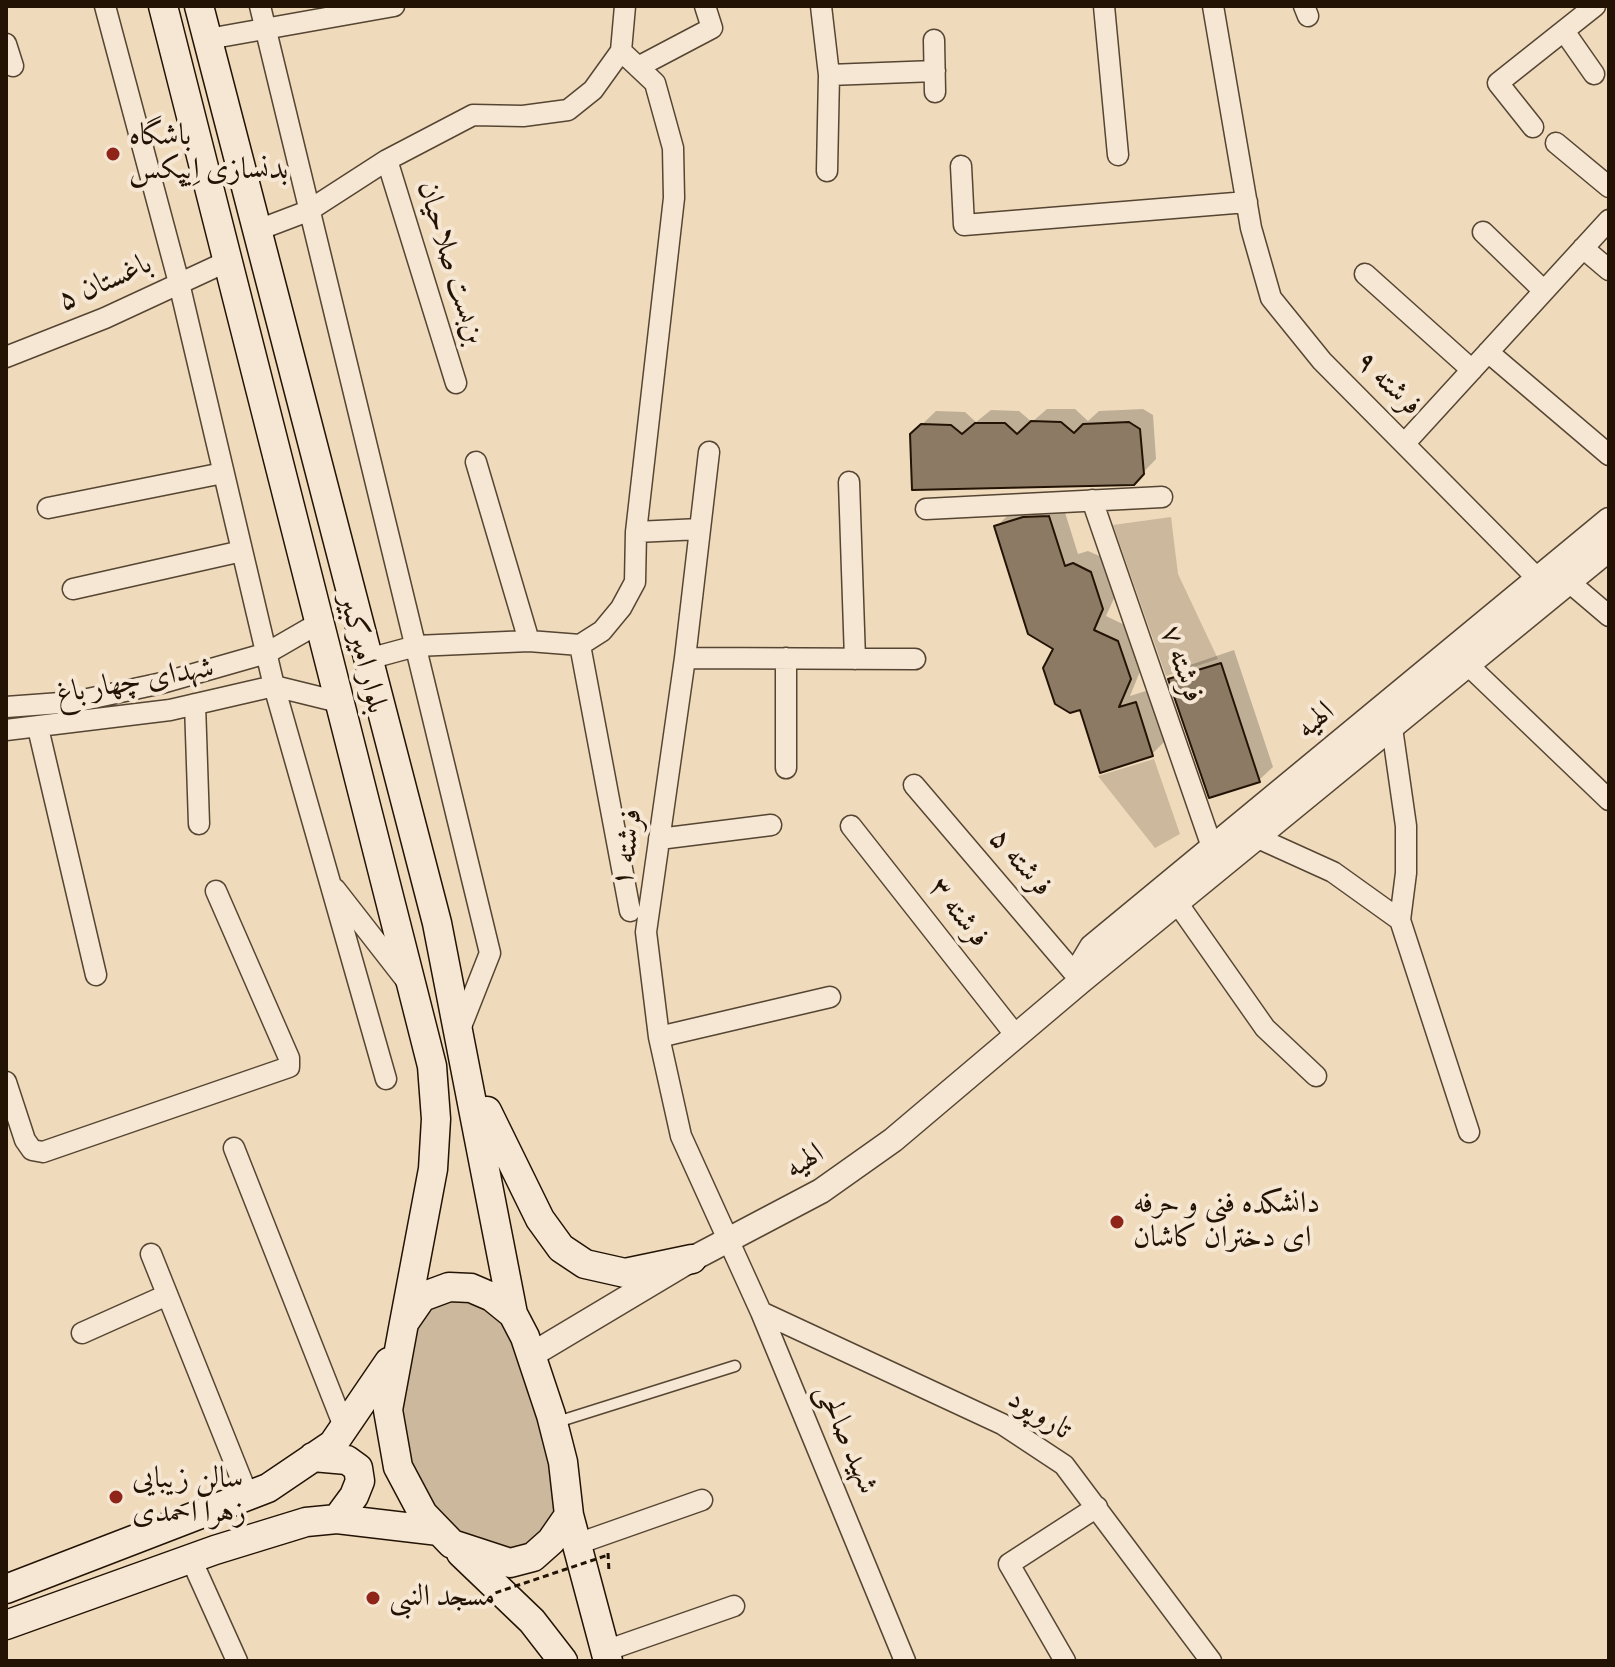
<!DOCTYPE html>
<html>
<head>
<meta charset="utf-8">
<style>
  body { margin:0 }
  #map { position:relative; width:1615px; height:1667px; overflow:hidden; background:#efdabc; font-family:"IM FELL French Canon",serif }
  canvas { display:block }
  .frame { position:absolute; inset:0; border:8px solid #221304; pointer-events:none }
</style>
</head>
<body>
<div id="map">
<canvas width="1615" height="1667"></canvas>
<div class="frame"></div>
</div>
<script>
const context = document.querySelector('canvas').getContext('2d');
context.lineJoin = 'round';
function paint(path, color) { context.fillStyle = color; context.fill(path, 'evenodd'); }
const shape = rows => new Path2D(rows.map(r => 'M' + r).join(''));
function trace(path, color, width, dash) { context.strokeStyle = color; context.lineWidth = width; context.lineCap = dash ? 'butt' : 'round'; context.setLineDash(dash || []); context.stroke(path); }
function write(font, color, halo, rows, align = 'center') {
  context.font = font + ' "IM FELL French Canon",Amiri,serif'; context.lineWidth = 8; context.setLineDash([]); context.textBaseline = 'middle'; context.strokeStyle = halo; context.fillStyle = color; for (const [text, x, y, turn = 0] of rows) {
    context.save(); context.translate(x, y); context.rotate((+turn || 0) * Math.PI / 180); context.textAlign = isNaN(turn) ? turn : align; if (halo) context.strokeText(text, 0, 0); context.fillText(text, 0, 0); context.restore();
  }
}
const green = shape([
  [1171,517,1178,574,1218,659,1166,676,1113,525],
  [1154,759,1180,834,1155,848,1098,776],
  [450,1291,509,1315,565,1514,549,1539,494,1557,426,1513,392,1410,423,1301]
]);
const shadow = shape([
  [1047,409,1075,409,1088,421,1099,411,1143,409,1153,415,1156,459,1133,483,912,434,936,411,965,412,976,422,991,410,1019,411,1032,422],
  [1062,503,1078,554,1088,551,1104,558,1116,594,1106,616,1131,628,1143,664,1130,696,1149,690,1165,741,1152,754,1082,707,996,527,1010,513],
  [1234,650,1273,767,1259,780,1170,680,1184,667]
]);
const building = shape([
  [1031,421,1061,422,1074,433,1083,424,1129,422,1140,429,1144,474,1134,485,912,490,910,434,921,424,951,425,962,434,975,423,1005,423,1017,434,1031,421],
  [1049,516,1065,566,1073,563,1091,572,1103,609,1094,630,1118,641,1131,679,1119,707,1136,702,1153,756,1100,773,1080,710,1070,713,1055,704,1043,668,1053,649,1028,634,994,526,1023,517,1049,516],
  [1221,663,1260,782,1209,798,1168,679,1221,663]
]);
const path = shape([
  [608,1553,609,1572]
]);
const service = shape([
  [554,1423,735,1366]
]);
const minor = shape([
  [105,6,179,283,274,686,386,1079],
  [260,6,490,953,460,1029],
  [821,6,829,75,827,171],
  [1104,6,1118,155],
  [1213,6,1251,228,1271,298,1322,361,1538,579],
  [1304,6,1308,16],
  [1564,31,1594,74],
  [208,39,394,6],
  [934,40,935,92],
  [6,44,13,66],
  [638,67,712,28,705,6],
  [829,75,935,71],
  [1533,127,1498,83,1595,6],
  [1556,143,1609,187],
  [387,160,456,383],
  [961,166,964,225,1247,202],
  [258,230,308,211,387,160,473,115,523,116,568,110,593,90,621,51,625,6],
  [1483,232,1544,291],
  [1583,248,1609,270],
  [1365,274,1472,370],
  [1488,352,1609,455],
  [6,357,105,318,228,261],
  [1405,443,1609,220],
  [709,452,685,658,646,932,659,1037,681,1136,761,1312,905,1661],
  [476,462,529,641],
  [849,482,855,659],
  [1092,500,1212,847],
  [48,508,223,473],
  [926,509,1162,497],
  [636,532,700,529],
  [1569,582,1609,616],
  [73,589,242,551],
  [580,645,602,631,621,608,635,582,636,532,674,198,673,148,655,83,621,51],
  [580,645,630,911],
  [685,658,915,659],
  [368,659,416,646,529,641,580,645],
  [1468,665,1609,800],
  [195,704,199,824],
  [6,707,74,702,162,683,267,653,319,623],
  [38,728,96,975],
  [1392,728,1406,826,1406,873,1400,920],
  [6,730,170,710,274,686,339,702],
  [786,768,786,658],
  [914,785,1081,981],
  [851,826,1017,1037],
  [1258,838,1333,872,1400,920,1469,1132],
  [659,839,771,825],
  [335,889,406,980],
  [1178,904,1265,1028,1316,1076],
  [659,1037,830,997],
  [6,1082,25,1140,32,1150,43,1152,289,1067,289,1058,216,891],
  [234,1148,345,1429],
  [151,1254,248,1496],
  [761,1312,1002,1424,1064,1465,1211,1661],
  [82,1333,167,1295],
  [577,1544,702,1500],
  [191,1559,237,1661],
  [605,1651,734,1606],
  [1065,1661,1009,1564,1097,1507]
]);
const tertiary = shape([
  [1081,981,1083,962,1092,947,1609,520],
  [533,1354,692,1259,821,1191,893,1140,1081,981,1609,549]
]);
const secondary = shape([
  [163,6,432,1066,436,1119,433,1169,404,1323],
  [199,6,437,923,513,1314],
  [487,1111,540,1219,561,1248,585,1264,625,1273,692,1259],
  [313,1457,347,1460,358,1468,360,1481,354,1496,337,1519],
  [569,1515,551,1541,533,1557,510,1563,452,1544,423,1514,398,1467,388,1410,404,1323,422,1297,449,1287,471,1288,492,1297,513,1314,525,1337,551,1415,563,1462,569,1515,608,1661],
  [461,1553,532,1621,563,1661],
  [6,1589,268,1488,333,1444,389,1362],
  [6,1625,215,1550,306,1522,337,1519,439,1531]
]);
const pathBridge = shape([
  [486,1596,608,1555]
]);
const markers = [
  [113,154,8,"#8f2418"],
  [1117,1222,8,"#8f2418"],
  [116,1497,8,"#8f2418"],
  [373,1598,8,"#8f2418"]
];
const poiNames = [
  ["باشگاه",129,137],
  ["بدنسازی اِیپکس",129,171],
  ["دانشکده فنی و حرفه",1133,1205],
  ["ای دختران کاشان",1133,1239],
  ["سالن‌ زیبایی",132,1480],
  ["زهرا احمدی",132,1514],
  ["مسجد النبی",389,1598]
];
const streetNames = [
  ["بن‌بست صلاحیان",450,263,73],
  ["باغستان ۵",105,283,-24],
  ["فرشته ۹",1388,384,44],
  ["بلوار امیرکبیر",362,654,76],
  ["فرشته ۷",1181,664,71],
  ["شهدای چهار باغ",135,682,-10],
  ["الهیه",1316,721,-40],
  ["فرشته ۱",628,848,-82],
  ["فرشته ۵",1020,863,49],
  ["فرشته ۳",958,913,52],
  ["الهیه",805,1162,-32],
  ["تاروپود",1039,1415,32],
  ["شهید صالحی",846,1439,67]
];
paint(green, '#ccb89d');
paint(shadow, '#0003');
paint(building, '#8d7a64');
trace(building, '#221304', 2);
trace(service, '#554532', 13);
trace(minor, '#554532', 23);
trace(tertiary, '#554532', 27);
trace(secondary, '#221304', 31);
trace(path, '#221304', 3, [6, 4]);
trace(service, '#f5e7d3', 10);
trace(minor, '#f5e7d3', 20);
trace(tertiary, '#f5e7d3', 24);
trace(secondary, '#f5e7d3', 28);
trace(pathBridge, '#221304', 3, [6, 4]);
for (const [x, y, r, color] of markers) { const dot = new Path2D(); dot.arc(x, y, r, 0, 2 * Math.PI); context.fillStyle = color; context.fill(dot); trace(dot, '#f5e7d3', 3); }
write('30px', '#221304', '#f5e7d3', poiNames, 'left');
write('30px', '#221304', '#f5e7d3', streetNames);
</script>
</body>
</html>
